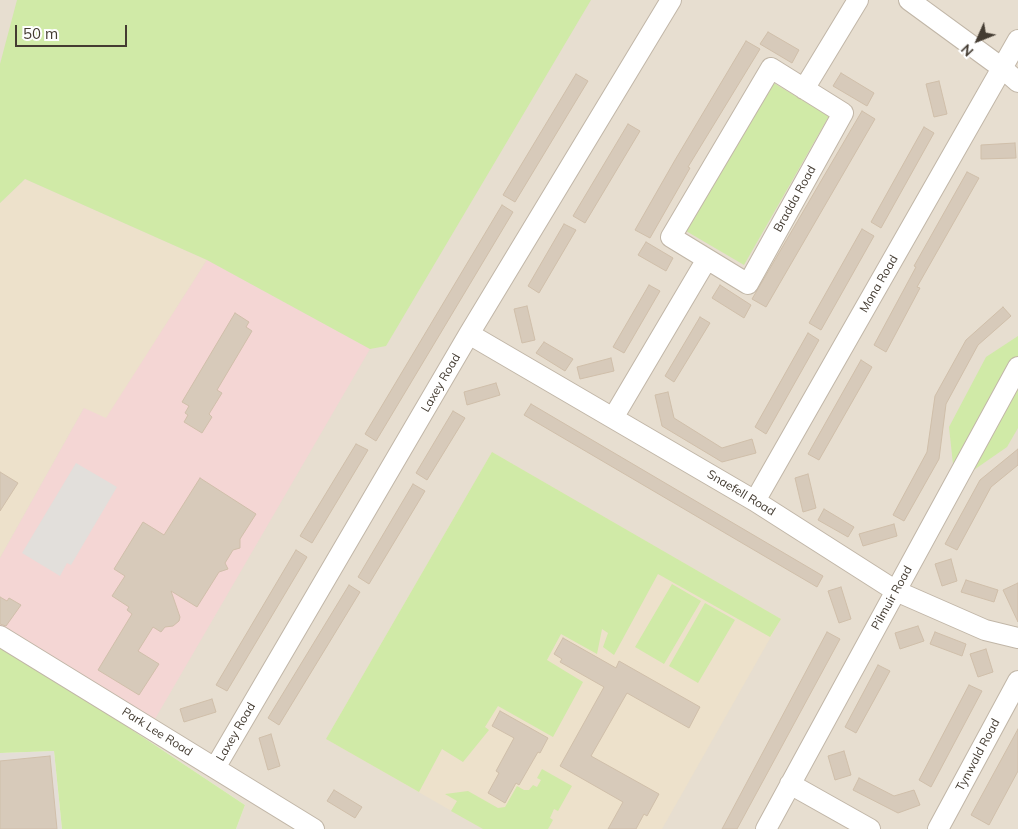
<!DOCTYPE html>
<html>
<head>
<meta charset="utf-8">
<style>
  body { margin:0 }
  #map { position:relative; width:1018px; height:829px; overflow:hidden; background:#f2ece2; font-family:Mulish,sans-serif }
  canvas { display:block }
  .north { position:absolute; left:953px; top:15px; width:50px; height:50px; -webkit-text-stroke:4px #fff; paint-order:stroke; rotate:226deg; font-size:14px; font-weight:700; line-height:20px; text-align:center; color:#443c32 }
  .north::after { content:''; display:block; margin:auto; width:18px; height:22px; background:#443c32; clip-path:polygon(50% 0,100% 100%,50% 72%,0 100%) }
  .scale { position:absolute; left:15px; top:25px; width:112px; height:22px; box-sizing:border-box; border:2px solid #443c32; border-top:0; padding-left:6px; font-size:15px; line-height:18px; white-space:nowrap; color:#443c32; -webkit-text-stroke:4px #fff; paint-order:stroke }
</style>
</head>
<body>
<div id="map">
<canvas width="1018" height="829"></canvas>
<div class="north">N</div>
<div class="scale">50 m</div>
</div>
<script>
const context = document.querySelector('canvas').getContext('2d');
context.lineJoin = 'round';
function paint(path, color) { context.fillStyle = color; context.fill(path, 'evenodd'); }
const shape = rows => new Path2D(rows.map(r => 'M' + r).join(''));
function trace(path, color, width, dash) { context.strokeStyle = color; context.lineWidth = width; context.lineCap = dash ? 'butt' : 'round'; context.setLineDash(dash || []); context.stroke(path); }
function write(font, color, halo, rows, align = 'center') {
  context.font = font + ' Mulish,sans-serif'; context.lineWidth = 4; context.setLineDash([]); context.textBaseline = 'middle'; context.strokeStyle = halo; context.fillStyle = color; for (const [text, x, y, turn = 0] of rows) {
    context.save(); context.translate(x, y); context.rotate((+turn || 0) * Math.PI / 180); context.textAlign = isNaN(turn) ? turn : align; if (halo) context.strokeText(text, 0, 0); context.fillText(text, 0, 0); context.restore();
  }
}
const residential = shape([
  [0,0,1018,0,1018,829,236,829,245,805,48,674,0,648]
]);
const industrial = shape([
  [54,751,62,829,0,829,0,753]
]);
const education = shape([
  [25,179,207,260,106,419,84,408,0,558,0,203],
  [492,452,781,619,662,829,483,829,326,739]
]);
const medical = shape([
  [207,260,370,349,155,719,0,625,0,558,84,408,106,418]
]);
const green = shape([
  [17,0,591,0,386,346,370,349,207,260,25,179,0,203,0,64],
  [772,82,829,116,744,265,686,231],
  [1018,336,1018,428,1007,447,955,483,949,427,986,357],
  [492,452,781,619,770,637,658,574,614,655,603,647,608,633,602,629,597,654,561,634,547,660,583,682,553,737,498,706,485,727,489,730,463,762,442,749,419,792,326,739],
  [672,584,701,601,664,664,635,647],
  [705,603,735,620,698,683,669,666],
  [0,648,48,674,245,805,236,829,62,829,54,751,0,753],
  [542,769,572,786,558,811,554,809,550,818,553,820,548,829,483,829,451,811,457,801,445,794,468,791,498,808,505,807,517,786,524,790,529,790,533,785,537,787,541,780,537,778]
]);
const parking = shape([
  [76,463,117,487,71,565,67,563,60,576,22,553]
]);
const building = shape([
  [768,32,799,50,792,63,760,44,768,32],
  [746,41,760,49,688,167,690,168,650,238,635,230,675,160,746,41],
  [841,73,874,93,867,106,833,86,841,73],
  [576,74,588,81,515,202,503,195,576,74],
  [939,81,947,114,934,117,926,84,939,81],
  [862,111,875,119,766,307,752,299,862,111],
  [628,124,640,131,585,223,573,216,628,124],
  [924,127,934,133,881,228,871,222,924,127],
  [1015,143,1016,158,981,159,981,145,1015,143],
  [967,172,979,178,917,287,920,288,886,352,874,345,916,267,914,266,967,172],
  [502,205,513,212,376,441,365,434,502,205],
  [564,224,576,230,539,293,528,286,564,224],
  [862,229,874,236,821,330,809,323,862,229],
  [646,242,673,258,666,271,638,255,646,242],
  [649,285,660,291,624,353,613,347,649,285],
  [720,285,751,305,744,318,712,298,720,285],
  [527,306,535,340,522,343,514,309,527,306],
  [1003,307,1011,316,978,345,946,404,939,459,904,521,893,515,927,452,935,396,966,340,1003,307],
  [235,313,249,322,246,327,252,331,217,390,222,393,209,414,212,417,202,433,184,422,188,415,185,413,189,406,182,402,235,313],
  [700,317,710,323,674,382,665,376,700,317],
  [808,333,819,340,766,434,755,427,808,333],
  [544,342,573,359,565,371,536,353,544,342],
  [611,358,614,371,580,379,577,367,611,358],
  [861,360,872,367,819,460,808,454,861,360],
  [496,383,500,395,467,405,464,392,496,383],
  [668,392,674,418,722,448,752,439,756,453,722,462,662,426,655,395,668,392],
  [531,404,823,576,817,587,524,415,531,404],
  [453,411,465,418,427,480,416,473,453,411],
  [356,444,368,450,312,543,300,536,356,444],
  [1018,449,1018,465,991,487,957,550,945,544,980,480,1018,449],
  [0,472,18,483,0,511,0,472],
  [808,474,816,508,803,512,795,478,808,474],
  [200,478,256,514,240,539,240,548,233,550,225,563,228,569,219,572,197,607,171,591,180,617,179,621,173,626,165,627,161,632,153,627,138,651,159,664,139,695,98,670,132,614,127,610,129,607,112,596,125,576,114,569,143,522,164,535,200,478],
  [413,484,425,491,369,584,358,577,413,484],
  [824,509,854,527,848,537,818,520,824,509],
  [894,524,897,536,863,546,859,534,894,524],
  [296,550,307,557,227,691,216,685,296,550],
  [951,559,957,581,942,586,935,564,951,559],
  [966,580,998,590,994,602,961,592,966,580],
  [1018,583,1018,622,1003,590,1018,583],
  [349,585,360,592,279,725,268,718,349,585],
  [841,587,851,619,839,623,828,591,841,587],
  [0,597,7,601,9,598,21,605,6,626,0,624,0,597],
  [918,626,924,641,900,649,895,633,918,626],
  [827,632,840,639,737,829,722,829,827,632],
  [935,632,966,644,962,656,930,644,935,632],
  [563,638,616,668,619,661,700,707,689,728,627,693,591,756,659,794,647,816,644,814,636,829,608,829,623,802,560,766,604,687,560,662,562,659,554,654,563,638],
  [986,649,993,672,978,677,970,654,986,649],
  [878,665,890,671,856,733,845,727,878,665],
  [969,685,982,691,931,787,919,780,969,685],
  [212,699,216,712,184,722,180,709,212,699],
  [500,711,548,738,540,753,538,752,519,785,516,783,505,803,488,793,499,773,496,771,514,738,492,726,500,711],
  [1018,729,1018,771,989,825,971,815,1018,729],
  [271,734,280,766,268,770,259,738,271,734],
  [844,751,851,775,835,780,828,756,844,751],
  [50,756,57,829,0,829,0,761,50,756],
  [859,778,894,796,914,790,920,805,898,813,853,790,859,778],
  [334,790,362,807,355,818,327,801,334,790]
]);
const minor = shape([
  [909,0,1002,68,1018,82],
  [771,68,843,113,748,284,671,237,771,68],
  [804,89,858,0],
  [469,334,755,501,896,591,985,630,1018,638],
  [613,418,707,259],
  [755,501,1018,40],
  [0,636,314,829],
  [215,768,469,334,671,0],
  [790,784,870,829],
  [766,829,1018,367],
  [938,829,1018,681]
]);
const streetNames = [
  ["Bradda Road",795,199,-61],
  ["Mona Road",879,284,-60],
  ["Laxey Road",441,383,-60],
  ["Snaefell Road",741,493,31],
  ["Pilmuir Road",892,598,-61],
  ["Park Lee Road",157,732,32],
  ["Laxey Road",236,732,-60],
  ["Tynwald Road",978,755,-62]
];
paint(residential, '#e7ded0');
paint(industrial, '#e4ded7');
paint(education, '#ede1cb');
paint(medical, '#f4d6d4');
paint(green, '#d0eaa7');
paint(parking, '#e2dfdb');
paint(building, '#d7caba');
trace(building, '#d0bfaa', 1);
trace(minor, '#c1b6a7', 22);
trace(minor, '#fff', 20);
write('12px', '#443c32', '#fff', streetNames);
</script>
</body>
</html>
